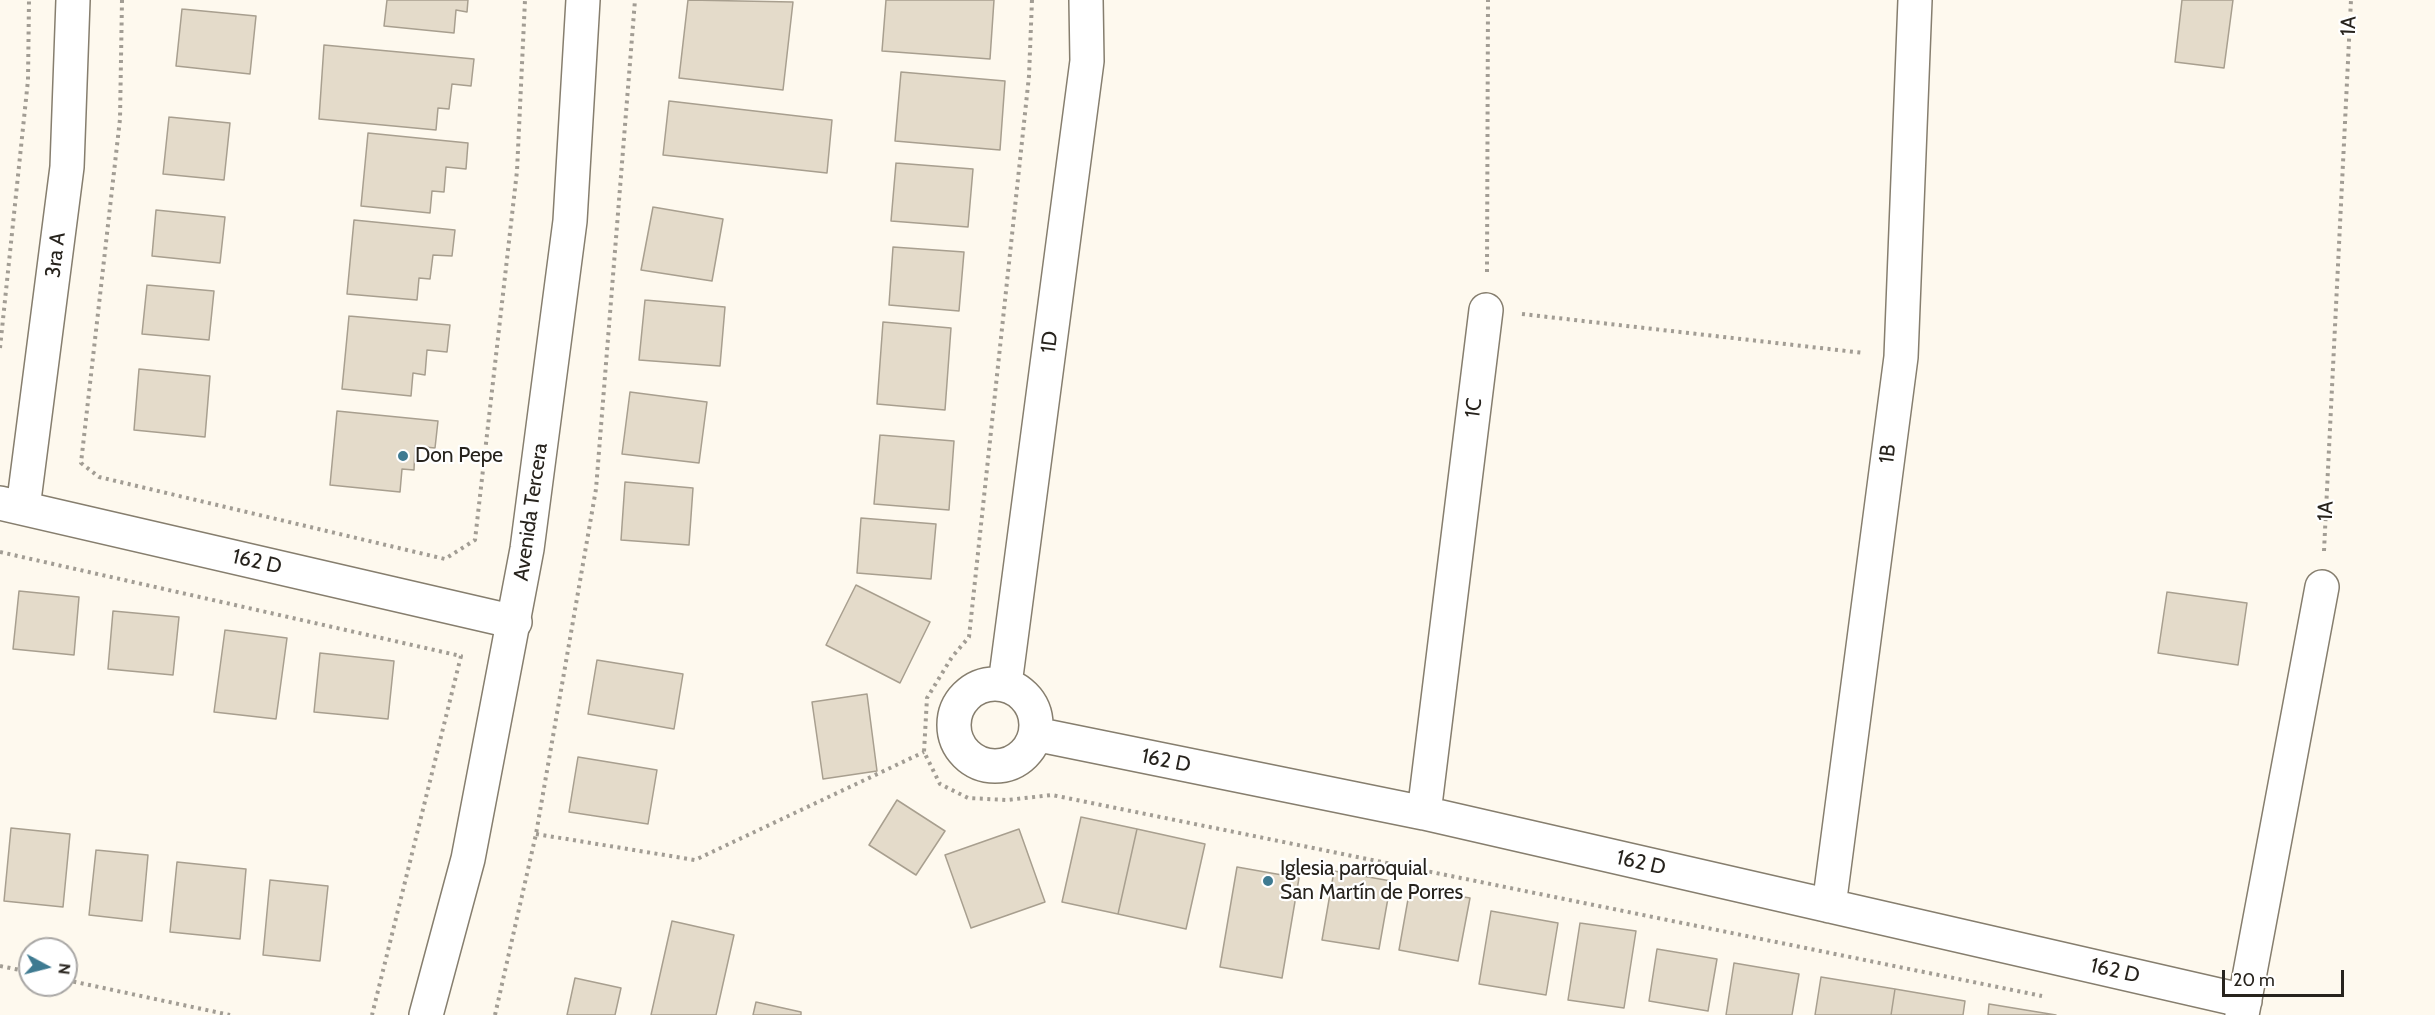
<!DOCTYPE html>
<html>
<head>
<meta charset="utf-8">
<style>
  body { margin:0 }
  #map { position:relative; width:2435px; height:1015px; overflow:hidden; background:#fef9ee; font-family:Cabin,sans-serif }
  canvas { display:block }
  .north { position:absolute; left:18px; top:937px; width:60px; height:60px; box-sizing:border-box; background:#fff; border:2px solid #a9a7a5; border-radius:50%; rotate:97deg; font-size:16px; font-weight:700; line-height:24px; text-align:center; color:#27231d }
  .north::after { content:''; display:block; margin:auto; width:21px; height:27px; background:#3e7a91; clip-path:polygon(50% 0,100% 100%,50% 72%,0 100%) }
  .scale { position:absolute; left:2222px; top:970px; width:122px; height:27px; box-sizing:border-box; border:3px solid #27231d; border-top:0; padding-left:8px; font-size:18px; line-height:21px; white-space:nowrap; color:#27231d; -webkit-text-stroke:4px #fff; paint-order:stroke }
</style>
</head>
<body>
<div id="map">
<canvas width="2435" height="1015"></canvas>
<div class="north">N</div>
<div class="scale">20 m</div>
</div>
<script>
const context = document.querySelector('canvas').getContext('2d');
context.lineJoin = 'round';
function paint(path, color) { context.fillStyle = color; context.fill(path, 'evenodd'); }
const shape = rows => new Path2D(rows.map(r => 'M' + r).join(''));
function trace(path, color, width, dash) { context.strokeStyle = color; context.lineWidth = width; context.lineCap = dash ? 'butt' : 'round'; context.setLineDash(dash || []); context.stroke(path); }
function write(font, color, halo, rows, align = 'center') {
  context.font = font + ' Cabin,sans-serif'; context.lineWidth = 4.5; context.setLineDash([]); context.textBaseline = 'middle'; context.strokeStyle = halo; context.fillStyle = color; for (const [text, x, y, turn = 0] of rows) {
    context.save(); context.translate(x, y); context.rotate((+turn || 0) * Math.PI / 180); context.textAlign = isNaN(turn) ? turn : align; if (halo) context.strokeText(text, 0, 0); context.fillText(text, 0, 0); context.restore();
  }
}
const building = shape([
  [387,0,468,0,467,12,456,10,454,33,384,26,387,0],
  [688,0,793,2,783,90,679,78,688,0],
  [886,0,994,0,990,59,882,51,886,0],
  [2182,0,2233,0,2224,68,2175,62,2182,0],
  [182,9,256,16,250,74,176,66,182,9],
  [324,45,474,59,471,86,452,84,449,109,438,108,436,130,319,119,324,45],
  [901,72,1005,81,1000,150,895,141,901,72],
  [669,101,832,120,827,173,663,155,669,101],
  [169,117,230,123,224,180,163,174,169,117],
  [368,133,468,143,466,169,446,167,444,192,432,191,430,213,361,206,368,133],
  [896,163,973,169,968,227,891,221,896,163],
  [653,207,723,219,712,281,641,270,653,207],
  [156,210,225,217,220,263,152,256,156,210],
  [354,220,455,230,452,256,433,255,430,279,419,278,417,300,347,294,354,220],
  [893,247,964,252,959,311,889,305,893,247],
  [147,285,214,291,209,340,142,334,147,285],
  [645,300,725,307,720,366,639,360,645,300],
  [349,316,450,325,447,352,427,350,425,375,413,373,411,396,342,389,349,316],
  [883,322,951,328,945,410,877,404,883,322],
  [139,369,210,376,205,437,134,430,139,369],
  [630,392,707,402,699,463,622,454,630,392],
  [337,411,438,421,435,448,415,446,414,470,402,469,400,492,330,485,337,411],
  [880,435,954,441,949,510,874,504,880,435],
  [625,482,693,488,689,545,621,540,625,482],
  [861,518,936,524,931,579,857,573,861,518],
  [856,585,930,622,900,683,826,645,856,585],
  [19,591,79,597,74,655,13,649,19,591],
  [2167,592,2247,603,2238,665,2158,653,2167,592],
  [113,611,179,617,173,675,108,669,113,611],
  [225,630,287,638,276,719,214,712,225,630],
  [320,653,394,661,388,719,314,712,320,653],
  [597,660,683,674,674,729,588,714,597,660],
  [867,694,877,771,823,779,812,702,867,694],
  [578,757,657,770,648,824,569,812,578,757],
  [897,800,945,831,916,875,869,845,897,800],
  [1081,817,1137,829,1118,914,1062,902,1081,817],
  [11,828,70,834,63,907,4,901,11,828],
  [1019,829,1045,902,971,928,945,855,1019,829],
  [1137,829,1205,844,1186,929,1118,914,1137,829],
  [96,850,148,855,142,921,89,915,96,850],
  [177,862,246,869,240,939,170,932,177,862],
  [1237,867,1299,878,1282,978,1220,967,1237,867],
  [1334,871,1391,881,1379,949,1322,940,1334,871],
  [270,880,328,886,320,961,263,955,270,880],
  [1410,888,1470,898,1458,961,1399,950,1410,888],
  [1491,911,1558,923,1546,995,1479,984,1491,911],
  [672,921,734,935,716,1015,651,1015,672,921],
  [1580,923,1636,931,1624,1008,1568,1000,1580,923],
  [1657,949,1717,959,1708,1011,1649,1001,1657,949],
  [1734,963,1799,974,1792,1015,1726,1015,1734,963],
  [1821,977,1895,989,1891,1015,1815,1015,1821,977],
  [575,978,621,988,615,1015,567,1015,575,978],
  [1895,989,1965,1001,1963,1015,1891,1015,1895,989],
  [756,1002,801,1012,801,1015,753,1015,756,1002],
  [1989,1004,2056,1015,1988,1015,1989,1004]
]);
const path = shape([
  [122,0,120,119,81,463,99,477,445,559,475,540,517,171,525,0],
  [1032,0,1029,76,969,637,952,657,927,698,924,752,940,784,968,798,1007,800,1052,795,2042,996],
  [1487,272,1488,0],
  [1522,314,1864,353],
  [0,348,28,80,29,0],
  [2324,551,2351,0],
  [0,552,461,656,372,1015],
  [536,834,695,860,924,752],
  [0,966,30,972],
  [66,980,230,1015],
  [495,1015,536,834,596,489,635,0]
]);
const street = shape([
  [0,503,515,622],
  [23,508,67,167,73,0],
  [1005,684,1087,61,1086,0],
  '954 725a41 41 0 1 1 82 0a41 41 0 1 1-82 0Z',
  [1035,734,1424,813,2245,1001],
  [1424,813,1486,310],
  [1829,906,1901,357,1915,0],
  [2242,1015,2322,587]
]);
const secondary = shape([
  [426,1015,468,859,527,549,570,221,583,0]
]);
const markers = [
  [403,456,6,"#3e7a91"],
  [1268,881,6,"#3e7a91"]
];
const streetNames = [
  ["1A",2349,26,-87],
  ["3ra A",56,255,-83],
  ["1D",1050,342,-83],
  ["1C",1474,408,-83],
  ["1B",1888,454,-83],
  ["1A",2326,511,-87],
  ["Avenida Tercera",531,512,-82],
  ["162 D",257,562,13],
  ["162 D",1166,761,11],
  ["162 D",1641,863,13],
  ["162 D",2115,971,13]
];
const poiNames = [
  ["Don Pepe",415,456],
  ["Iglesia parroquial",1280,869],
  ["San Martín de Porres",1280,893]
];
paint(building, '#e4dbca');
trace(building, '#a89f8f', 1.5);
trace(street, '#867e6e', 36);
trace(secondary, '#867e6e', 36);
trace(path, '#a29d94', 4, [3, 4.5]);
trace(street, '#fff', 33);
trace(secondary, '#fff', 33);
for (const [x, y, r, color] of markers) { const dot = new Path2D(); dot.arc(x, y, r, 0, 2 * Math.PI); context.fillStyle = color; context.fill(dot); trace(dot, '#fff', 2); }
write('21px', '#27231d', '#fff', streetNames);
write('21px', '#27231d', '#fff', poiNames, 'left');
</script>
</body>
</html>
